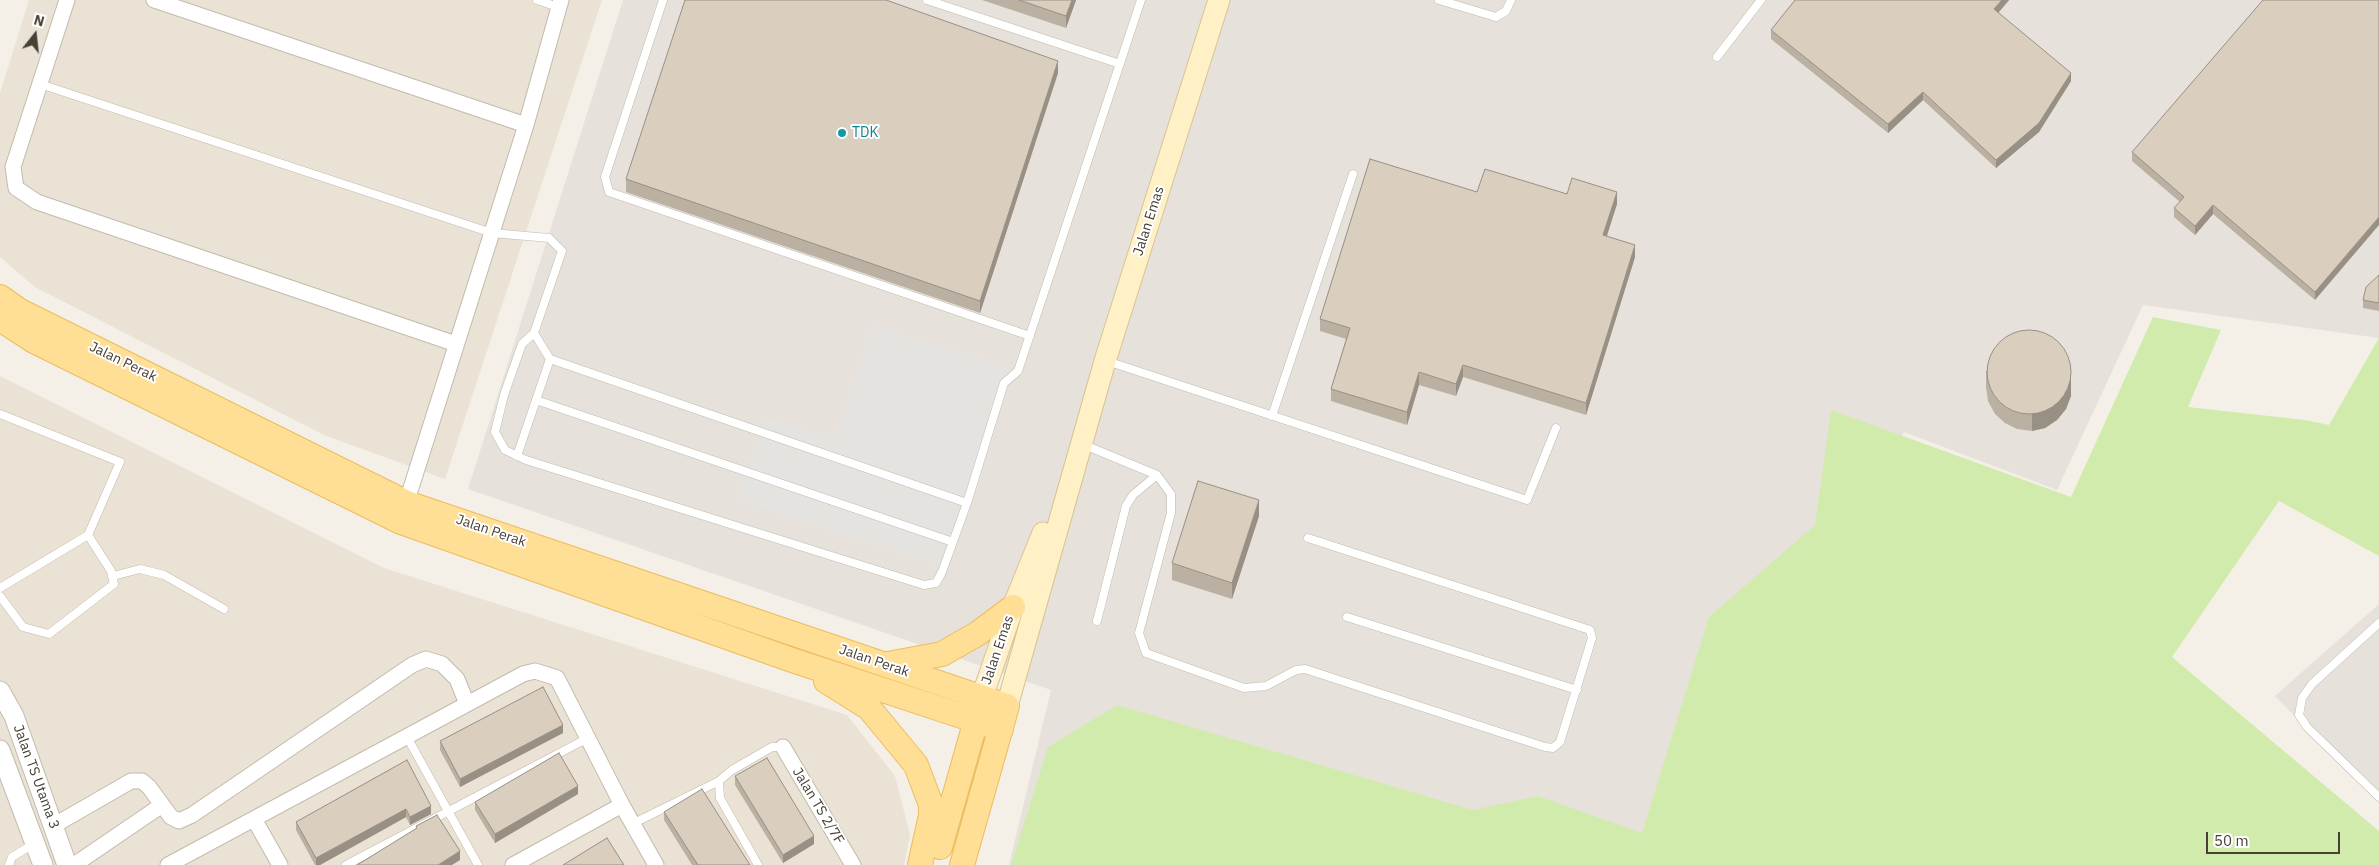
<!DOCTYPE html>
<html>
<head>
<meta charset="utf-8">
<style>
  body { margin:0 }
  #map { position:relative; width:2379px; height:865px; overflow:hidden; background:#f4f0e7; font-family:"IBM Plex Sans",sans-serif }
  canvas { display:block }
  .north { position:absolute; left:10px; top:10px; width:50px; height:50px; -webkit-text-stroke:4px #fff; paint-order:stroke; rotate:16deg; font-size:14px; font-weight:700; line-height:20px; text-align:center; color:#484035 }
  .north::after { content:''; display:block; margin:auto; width:18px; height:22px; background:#484035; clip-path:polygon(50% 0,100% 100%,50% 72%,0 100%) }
  .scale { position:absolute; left:2206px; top:832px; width:134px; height:22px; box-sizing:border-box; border:2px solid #484035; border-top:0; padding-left:6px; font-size:15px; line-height:18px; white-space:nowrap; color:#484035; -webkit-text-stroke:4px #fff; paint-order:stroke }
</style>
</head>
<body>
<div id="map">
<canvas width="2379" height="865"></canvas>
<div class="north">N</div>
<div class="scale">50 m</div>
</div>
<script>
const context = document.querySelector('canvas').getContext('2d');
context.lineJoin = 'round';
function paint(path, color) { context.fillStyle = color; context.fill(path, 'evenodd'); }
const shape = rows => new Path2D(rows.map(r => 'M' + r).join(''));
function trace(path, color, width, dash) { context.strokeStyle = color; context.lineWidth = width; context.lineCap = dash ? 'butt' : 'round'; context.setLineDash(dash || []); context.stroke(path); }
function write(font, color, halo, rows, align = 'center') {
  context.font = font + ' "IBM Plex Sans",sans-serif'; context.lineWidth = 4; context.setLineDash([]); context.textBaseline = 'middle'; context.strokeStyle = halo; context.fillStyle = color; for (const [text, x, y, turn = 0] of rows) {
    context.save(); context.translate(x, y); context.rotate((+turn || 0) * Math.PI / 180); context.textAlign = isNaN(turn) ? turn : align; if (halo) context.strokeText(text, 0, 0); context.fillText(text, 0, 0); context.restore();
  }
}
const residential = shape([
  [29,0,602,0,445,479,324,435,35,287,0,257,0,93],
  [0,376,384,568,847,715,895,776,910,835,904,865,0,865]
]);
const industrial = shape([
  [623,0,2379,0,2379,338,2143,305,2057,490,1904,432,1649,865,1009,865,1051,690,468,489],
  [2379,604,2379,803,2275,696]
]);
const green = shape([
  [2153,317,2221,330,2188,407,2305,420,2329,425,2379,338,2379,556,2279,501,2172,657,2379,831,2379,865,1011,865,1048,747,1117,705,1473,810,1538,796,1642,833,1709,617,1815,525,1831,410,2071,497]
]);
const parking = shape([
  [872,325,1011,370,948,567,738,500,765,418,835,440]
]);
const service = shape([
  [537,0,558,7],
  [663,0,605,177,609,192,1030,336],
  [927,0,1120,64],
  [1439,0,1496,17,1506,11,1511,0],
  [1717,57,1761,0],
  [40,84,492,233,549,238,562,251,534,333,522,344,504,395,495,432,505,450,526,460,924,585,936,583,942,572,967,503,1004,383,1018,371,1141,0],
  [534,333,550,359,967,503],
  [1107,361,1527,500,1556,428],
  [536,400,953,542],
  [0,414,120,462,88,535,0,588],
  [1272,416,1353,174],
  [1082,444,1157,475,1171,494,1171,513,1139,633,1146,653,1244,688,1266,686,1296,670,1305,669,1545,747,1553,748,1560,742,1592,638,1590,630,1308,538],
  [517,456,550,359],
  [113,576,140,569,164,575,224,609],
  [0,596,23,627,49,634,114,584,111,571,88,535],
  [1347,617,1577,690],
  [1097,621,1126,506,1133,495,1157,475],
  [2379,623,2312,684,2302,698,2299,715,2307,727,2379,797],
  [407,737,478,865],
  [632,824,719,781],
  [9,865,12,857,35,843],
  [346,865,588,738],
  [758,865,720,798,719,781,732,770,772,747,783,747]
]);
const minor = shape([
  [67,0,13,167,16,188,37,202,456,344],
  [154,0,526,125],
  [404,510,526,125,561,0],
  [783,747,853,865],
  [254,819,280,865],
  [53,826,131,781,142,781,149,787,171,817,179,821,192,815,412,665,426,659,442,664,457,679,467,704],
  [74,865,162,805],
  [168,865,523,674,535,671,557,678,622,805],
  [513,865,622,805,656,865]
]);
const tertiary = shape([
  [0,691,14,716,67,865],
  [0,750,43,865]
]);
const secondary = shape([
  [982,697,1013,607,1043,533],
  [1007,706,1105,361,1219,0]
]);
const primary = shape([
  [0,297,20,311,407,503,1007,706,962,865],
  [0,319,34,341,401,522,792,660,1001,729],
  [888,664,942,654,977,634,1013,607],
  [826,681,869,708,916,765,931,805,931,815,920,865],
  [940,847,980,706]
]);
const wall = shape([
  [982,0,1076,0,1066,28],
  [1795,0,2009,0,1998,13,2071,81,2039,132,1996,168,1923,100,1888,133,1771,39,1771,30],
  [2379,0,2315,300,2213,214,2195,235,2174,217,2174,208,2180,202,2132,161,2132,152],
  [1058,73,980,313,626,192,626,179],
  [1567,194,1617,204,1607,236,1635,257,1586,415,1463,377,1456,396,1419,385,1407,425,1331,401,1331,389,1346,339,1320,331,1320,319],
  [2379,275,2379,311,2363,308,2363,300],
  [1986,371,2071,396,2066,409,2057,420,2045,428,2032,431,2017,429,2005,423,1995,414,1988,401,1986,387],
  [1259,516,1232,599,1172,580,1172,563],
  [563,733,460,787,440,750,440,741],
  [407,760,431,814,410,825,406,817,320,865,315,865,296,830,296,822],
  [735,776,814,844,783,863,735,785],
  [578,794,495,843,475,810,475,802],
  [664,812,750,865,692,865,664,820]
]);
const shadedWall = shape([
  [1072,0,1076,0,1066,28,1066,16],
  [2002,0,2009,0,1994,18,1994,9],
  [1058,61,1058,73,980,313,980,301],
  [2071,73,2071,81,2039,132,1996,168,1996,160],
  [1923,92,1923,100,1888,133,1888,124],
  [1617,192,1617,204,1603,247,1603,235],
  [2213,205,2213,214,2195,235,2195,226],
  [2379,217,2379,225,2315,300,2315,292],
  [1635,245,1635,257,1586,415,1586,403],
  [1463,365,1463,377,1456,396,1456,384],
  [2071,366,2071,396,2066,409,2057,420,2045,428,2032,431,2032,415],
  [1419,372,1419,385,1407,425,1407,412],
  [1259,500,1259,516,1232,599,1232,583],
  [563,725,563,733,460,787,460,779],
  [578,786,578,794,495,843,495,834],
  [431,806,431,814,410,825,410,817],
  [406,809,406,817,320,865,316,865,316,858],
  [814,836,814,844,783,863,783,855],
  [460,851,460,860,452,865,438,865]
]);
const building = shape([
  [685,0,886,0,1058,61,980,301,626,179,685,0],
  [1019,0,1072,0,1066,16,1019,0],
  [1795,0,2002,0,1994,9,2071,73,2039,123,1996,160,1923,92,1888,124,1771,30,1795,0],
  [2263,0,2379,0,2379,217,2315,292,2213,205,2195,226,2174,208,2184,197,2132,152,2263,0],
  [1370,159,1477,192,1485,169,1567,194,1572,178,1617,192,1603,235,1635,245,1586,403,1463,365,1456,384,1419,372,1407,412,1331,389,1350,328,1320,319,1370,159],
  [2379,275,2379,303,2363,300,2366,287,2379,275],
  '1987 372a42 42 0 1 1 84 0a42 42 0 1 1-84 0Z',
  [1198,481,1259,500,1232,583,1172,563,1198,481],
  [543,687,563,725,460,779,440,741,543,687],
  [559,753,578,786,495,834,475,802,559,753],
  [767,758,814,836,783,855,735,776,767,758],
  [407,760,431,806,410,817,406,809,316,858,296,822,407,760],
  [702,789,750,865,698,865,664,812,702,789],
  [437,815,460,851,438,865,357,865,417,828,416,826,437,815],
  [607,838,624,865,563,865,607,838]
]);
const markers = [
  [842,133,5,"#0f9aa8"]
];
const cultureNames = [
  ["TDK",852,133]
];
const streetNames = [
  ["Jalan Emas",1149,221,-72],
  ["Jalan Perak",123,362,26],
  ["Jalan Perak",491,531,19],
  ["Jalan Emas",998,650,-71],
  ["Jalan Perak",874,661,19],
  ["Jalan TS Utama 3",36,777,70],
  ["Jalan TS 2/7F",818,806,59]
];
paint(residential, '#e9e2d5');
paint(industrial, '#e7e1dc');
paint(green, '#d1ebad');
paint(parking, '#e5e3df');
trace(service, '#c3baac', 9);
trace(minor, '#c3baac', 17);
trace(tertiary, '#c3baac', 21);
trace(secondary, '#d7c494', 23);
trace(primary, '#ebbd5e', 26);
trace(service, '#fff', 8);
trace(minor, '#fff', 15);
trace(tertiary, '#fff', 19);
trace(secondary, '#fff0c6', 21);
trace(primary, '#ffde95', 24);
paint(wall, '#bbb1a3');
paint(shadedWall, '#999085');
paint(building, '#dacebe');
trace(building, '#999085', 1);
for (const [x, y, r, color] of markers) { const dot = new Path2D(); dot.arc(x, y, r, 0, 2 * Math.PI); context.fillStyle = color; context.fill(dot); trace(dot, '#fff', 2); }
write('14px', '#0d838f', '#fff', cultureNames, 'left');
write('14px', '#484035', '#fff', streetNames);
</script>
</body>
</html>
